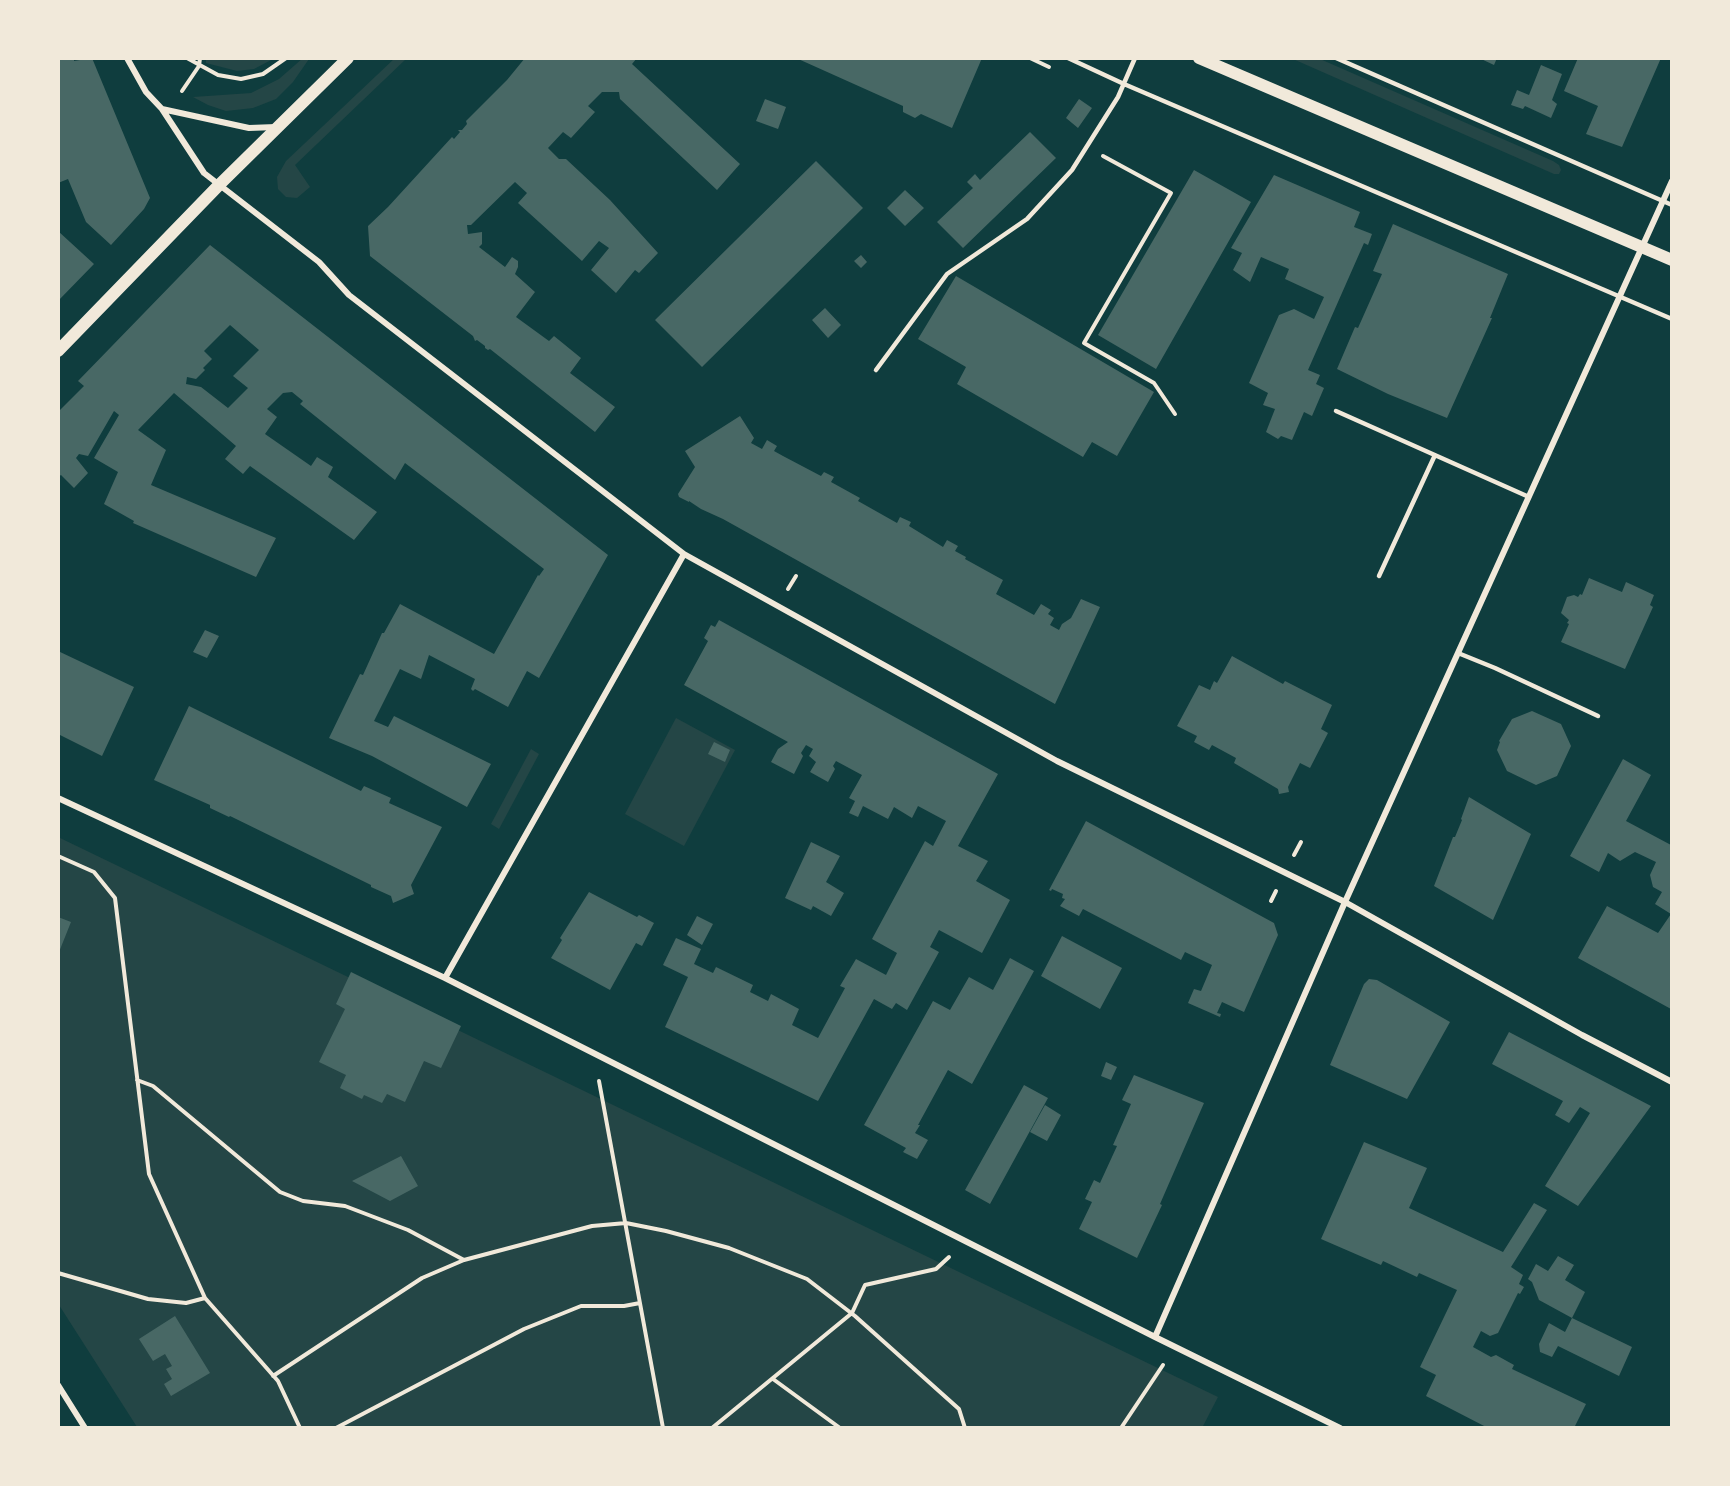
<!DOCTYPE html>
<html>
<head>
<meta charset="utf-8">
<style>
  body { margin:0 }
  #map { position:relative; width:1730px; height:1486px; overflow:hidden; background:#0f3d3e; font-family:"DejaVu Sans",sans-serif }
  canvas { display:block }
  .frame { position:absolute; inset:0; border:60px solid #f1e9da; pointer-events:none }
</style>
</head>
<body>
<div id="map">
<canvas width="1730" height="1486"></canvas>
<div class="frame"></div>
</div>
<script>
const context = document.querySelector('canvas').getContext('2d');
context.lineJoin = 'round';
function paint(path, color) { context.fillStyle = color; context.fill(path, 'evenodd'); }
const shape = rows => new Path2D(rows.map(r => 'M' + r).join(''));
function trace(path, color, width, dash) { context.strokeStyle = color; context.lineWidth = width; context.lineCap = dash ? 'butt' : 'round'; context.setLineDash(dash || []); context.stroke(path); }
const green = shape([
  [303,58,309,59,293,82,276,99,253,108,226,111,208,105,193,97,251,93,279,79],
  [395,58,406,59,295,165,310,187,297,198,286,197,278,189,277,177,286,161],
  [206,59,206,58,273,59,254,69,237,71,206,63],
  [1293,59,1320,59,1553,161,1559,165,1561,170,1559,174,1554,174],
  [676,718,735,750,684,846,625,814],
  [531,749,539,754,499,829,491,824],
  [58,837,1218,1397,1202,1428,137,1427,59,1305]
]);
const building = shape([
  [58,58,74,58,74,61,92,58,150,198,144,209,111,245,86,222,68,179,58,183],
  [525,58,637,58,632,64,740,164,717,190,620,99,619,92,602,92,588,106,595,112,571,138,563,132,548,148,559,159,566,159,610,200,658,253,639,273,635,270,616,293,591,270,609,248,599,241,582,261,518,203,527,193,515,182,471,225,467,225,468,234,482,232,482,244,479,247,505,267,512,257,518,261,518,267,515,274,535,292,516,317,549,341,554,336,581,358,570,373,615,407,595,432,490,349,488,350,485,348,485,346,477,340,475,341,473,336,370,256,368,226,388,207,452,137,454,139,460,132,458,130,462,130,467,124,466,121,507,80],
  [796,58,982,58,952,128,921,114,915,118,903,112,903,106],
  [1479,58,1497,58,1494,65],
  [1578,58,1661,58,1622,147,1586,134,1598,106,1564,91],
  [1541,65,1562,74,1552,100,1557,104,1551,118,1525,106,1523,109,1511,105,1517,90,1529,95],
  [765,99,786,107,778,129,756,121],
  [1079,99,1092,108,1078,128,1066,118],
  [1030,132,1056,158,963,248,937,222,973,188,967,182,975,174,980,180],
  [816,161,863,208,702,367,655,320],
  [1194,170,1251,202,1156,369,1098,335],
  [1274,175,1360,212,1354,227,1372,234,1368,245,1364,243,1308,370,1320,375,1316,384,1324,388,1312,416,1304,412,1292,440,1281,436,1278,439,1266,432,1275,409,1263,405,1268,393,1249,383,1279,315,1294,309,1314,319,1324,297,1285,279,1289,269,1261,257,1250,282,1233,270,1242,253,1231,248],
  [905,190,924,208,905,226,887,208],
  [1393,224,1508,274,1490,318,1492,318,1447,418,1388,394,1337,369,1355,327,1358,328,1382,274,1373,271],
  [58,231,94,264,58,301],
  [210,245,608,555,539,678,527,671,508,707,475,689,473,691,471,689,475,679,429,655,421,679,400,669,374,721,388,727,394,716,491,764,467,807,372,756,329,738,360,674,363,675,382,633,384,633,400,604,494,654,538,575,539,576,544,569,405,463,395,480,300,404,303,401,292,392,283,393,267,409,277,417,265,434,311,466,317,457,333,467,328,477,377,512,354,540,250,466,243,474,225,459,236,446,174,393,138,430,166,450,151,485,276,538,256,577,133,523,134,521,104,504,118,472,94,458,119,415,114,411,88,456,79,454,76,458,88,473,74,488,61,475,58,477,58,412,84,386,78,381],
  [230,325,259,350,233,376,248,388,228,408,201,387,186,384,187,377,196,379,205,370,203,368,212,359,204,351],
  [861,255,867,262,861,268,854,261],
  [956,276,1154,392,1117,456,1092,442,1083,457,957,384,966,367,918,339],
  [825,308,841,325,828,338,812,320],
  [740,416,754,438,751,443,762,449,767,440,777,446,774,451,783,456,821,476,824,472,834,477,831,482,860,498,858,501,897,523,900,517,911,522,909,526,943,547,947,540,958,546,955,551,966,557,965,559,1003,580,996,594,1034,615,1041,604,1051,610,1048,614,1054,618,1050,625,1059,630,1062,624,1071,618,1081,599,1100,607,1055,704,723,519,701,509,689,501,689,502,679,497,678,494,695,467,685,451],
  [1589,578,1622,592,1626,582,1654,595,1650,605,1653,607,1625,669,1561,642,1569,624,1567,623,1569,620,1561,613,1567,597,1574,595,1578,597,1580,594,1582,595],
  [719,620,998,774,958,846,988,861,976,881,1010,900,982,953,939,930,930,947,939,952,907,1010,896,1003,892,1009,874,999,818,1101,665,1027,688,977,663,965,676,938,701,949,694,964,713,973,716,967,753,985,750,992,768,1001,771,994,799,1009,792,1025,818,1038,845,988,840,986,856,959,886,975,897,953,872,939,925,841,933,846,946,821,918,806,912,818,894,807,888,819,863,806,858,817,849,813,855,801,849,798,862,775,836,761,833,766,835,769,828,782,810,772,816,762,809,756,813,749,806,745,801,753,803,756,794,774,771,762,778,749,788,742,684,685,708,641,704,638,711,625,715,627],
  [205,630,219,636,207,658,193,652],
  [58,651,134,687,102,756,58,734],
  [1232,656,1283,684,1285,681,1332,705,1321,729,1328,733,1310,768,1300,763,1288,787,1289,792,1279,794,1278,789,1234,763,1236,758,1212,745,1209,750,1194,742,1197,736,1177,726,1199,685,1210,690,1214,681,1217,683],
  [189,706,361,791,364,786,391,798,389,803,442,827,411,885,414,894,393,903,391,896,371,887,371,885,230,816,229,817,210,808,210,805,154,780],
  [1532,711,1561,724,1571,746,1557,776,1536,785,1507,771,1497,750,1500,742,1499,741,1512,719],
  [714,742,730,750,725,762,708,754],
  [1623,759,1651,775,1626,821,1671,845,1671,1009,1578,958,1607,906,1658,933,1671,914,1655,904,1662,892,1653,887,1650,875,1656,862,1635,852,1620,861,1608,853,1599,872,1570,856],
  [1469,797,1531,834,1493,920,1434,886,1453,837,1455,837,1462,820,1461,819],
  [1086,821,1274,923,1278,935,1244,1012,1222,1002,1217,1013,1221,1014,1220,1017,1188,1003,1194,989,1201,991,1212,965,1185,952,1181,960,1083,909,1079,916,1060,906,1065,899,1062,898,1063,894,1052,889,1051,891,1049,890],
  [811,842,840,856,826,882,844,893,831,916,813,906,811,910,785,898],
  [589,892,637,917,639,915,654,923,642,946,636,943,610,990,551,958,562,940,560,938],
  [697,916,713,924,702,945,687,935],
  [58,917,71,922,59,952,58,952],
  [1062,936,1122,968,1100,1009,1041,976],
  [1010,958,1034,971,972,1084,948,1070,918,1125,920,1125,915,1133,928,1140,917,1159,903,1152,906,1148,864,1125,933,1001,950,1010,969,977,993,990],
  [351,972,461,1026,441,1068,424,1061,405,1102,387,1094,382,1103,364,1095,362,1099,340,1088,346,1075,319,1062,345,1009,336,1004],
  [1369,979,1377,980,1450,1022,1407,1099,1330,1065,1364,984],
  [1509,1032,1651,1106,1578,1206,1545,1186,1590,1113,1580,1107,1569,1123,1555,1115,1563,1101,1492,1064],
  [1106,1062,1117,1067,1111,1080,1101,1076],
  [1134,1075,1204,1103,1160,1204,1162,1205,1137,1258,1079,1229,1092,1202,1085,1199,1094,1180,1100,1183,1117,1146,1113,1145,1131,1104,1122,1100],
  [1024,1085,1048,1098,990,1204,965,1190],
  [1045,1105,1061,1115,1047,1141,1030,1132],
  [1364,1142,1427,1168,1409,1208,1503,1252,1534,1203,1547,1210,1511,1267,1523,1275,1519,1284,1524,1287,1520,1294,1518,1293,1498,1333,1490,1336,1481,1331,1473,1347,1491,1357,1496,1355,1514,1365,1512,1369,1586,1404,1574,1428,1488,1428,1426,1396,1436,1375,1420,1367,1457,1290,1419,1273,1417,1277,1383,1261,1381,1265,1321,1239],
  [401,1156,418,1186,390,1201,352,1181],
  [1558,1256,1574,1265,1565,1280,1585,1292,1572,1318,1539,1300,1532,1282,1528,1279,1536,1264,1548,1271],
  [175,1316,210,1373,171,1396,164,1384,172,1379,166,1369,172,1366,165,1354,153,1361,139,1339],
  [1572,1318,1632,1347,1619,1376,1558,1346,1552,1357,1540,1352,1539,1344,1549,1323,1565,1332]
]);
const path = shape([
  [187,58,218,75,241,79,263,74,286,58],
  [1030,58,1049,67],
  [182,91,199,66,200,58],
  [1103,156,1171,193,1084,343,1154,383,1175,414],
  [788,589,796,576],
  [1294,855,1301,842],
  [58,856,94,872,115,898,149,1174,205,1298,278,1381,300,1428],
  [1271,901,1276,891],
  [137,1080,153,1086,280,1192,303,1201,345,1206,408,1230,464,1260],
  [599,1081,663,1428],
  [58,1273,148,1299,186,1303,205,1298],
  [273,1376,422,1278,464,1260,592,1226,626,1223,666,1231,729,1248,807,1279,855,1316,959,1409,965,1428],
  [773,1379,840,1428],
  [336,1428,524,1329,581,1306,624,1306,640,1303],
  [712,1428,852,1313,865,1285,936,1269,949,1257],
  [1121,1428,1163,1365]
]);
const service = shape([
  [1068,58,1124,84,1672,319],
  [1336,58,1672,205],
  [876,370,947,274,1027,219,1072,170,1118,97,1135,58],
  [1336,411,1529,497],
  [1379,576,1435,455],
  [1458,653,1495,668,1598,716]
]);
const minor = shape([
  [127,58,146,92,162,109,204,173,319,262,349,295,684,554,1057,761,1345,902,1582,1035,1672,1082],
  [162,109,249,128,276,127],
  [58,798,445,978,1155,1337,1340,1428],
  [445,978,684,554],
  [1155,1337,1345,902,1672,181],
  [58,1385,85,1428]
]);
const secondary = shape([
  [1199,58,1672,260],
  [58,351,219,185,348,58]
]);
paint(green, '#244646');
paint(building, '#486865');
trace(path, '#f1e9da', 4);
trace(service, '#f1e9da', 4.5);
trace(minor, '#f1e9da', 6);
trace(secondary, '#f1e9da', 12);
</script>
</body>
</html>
